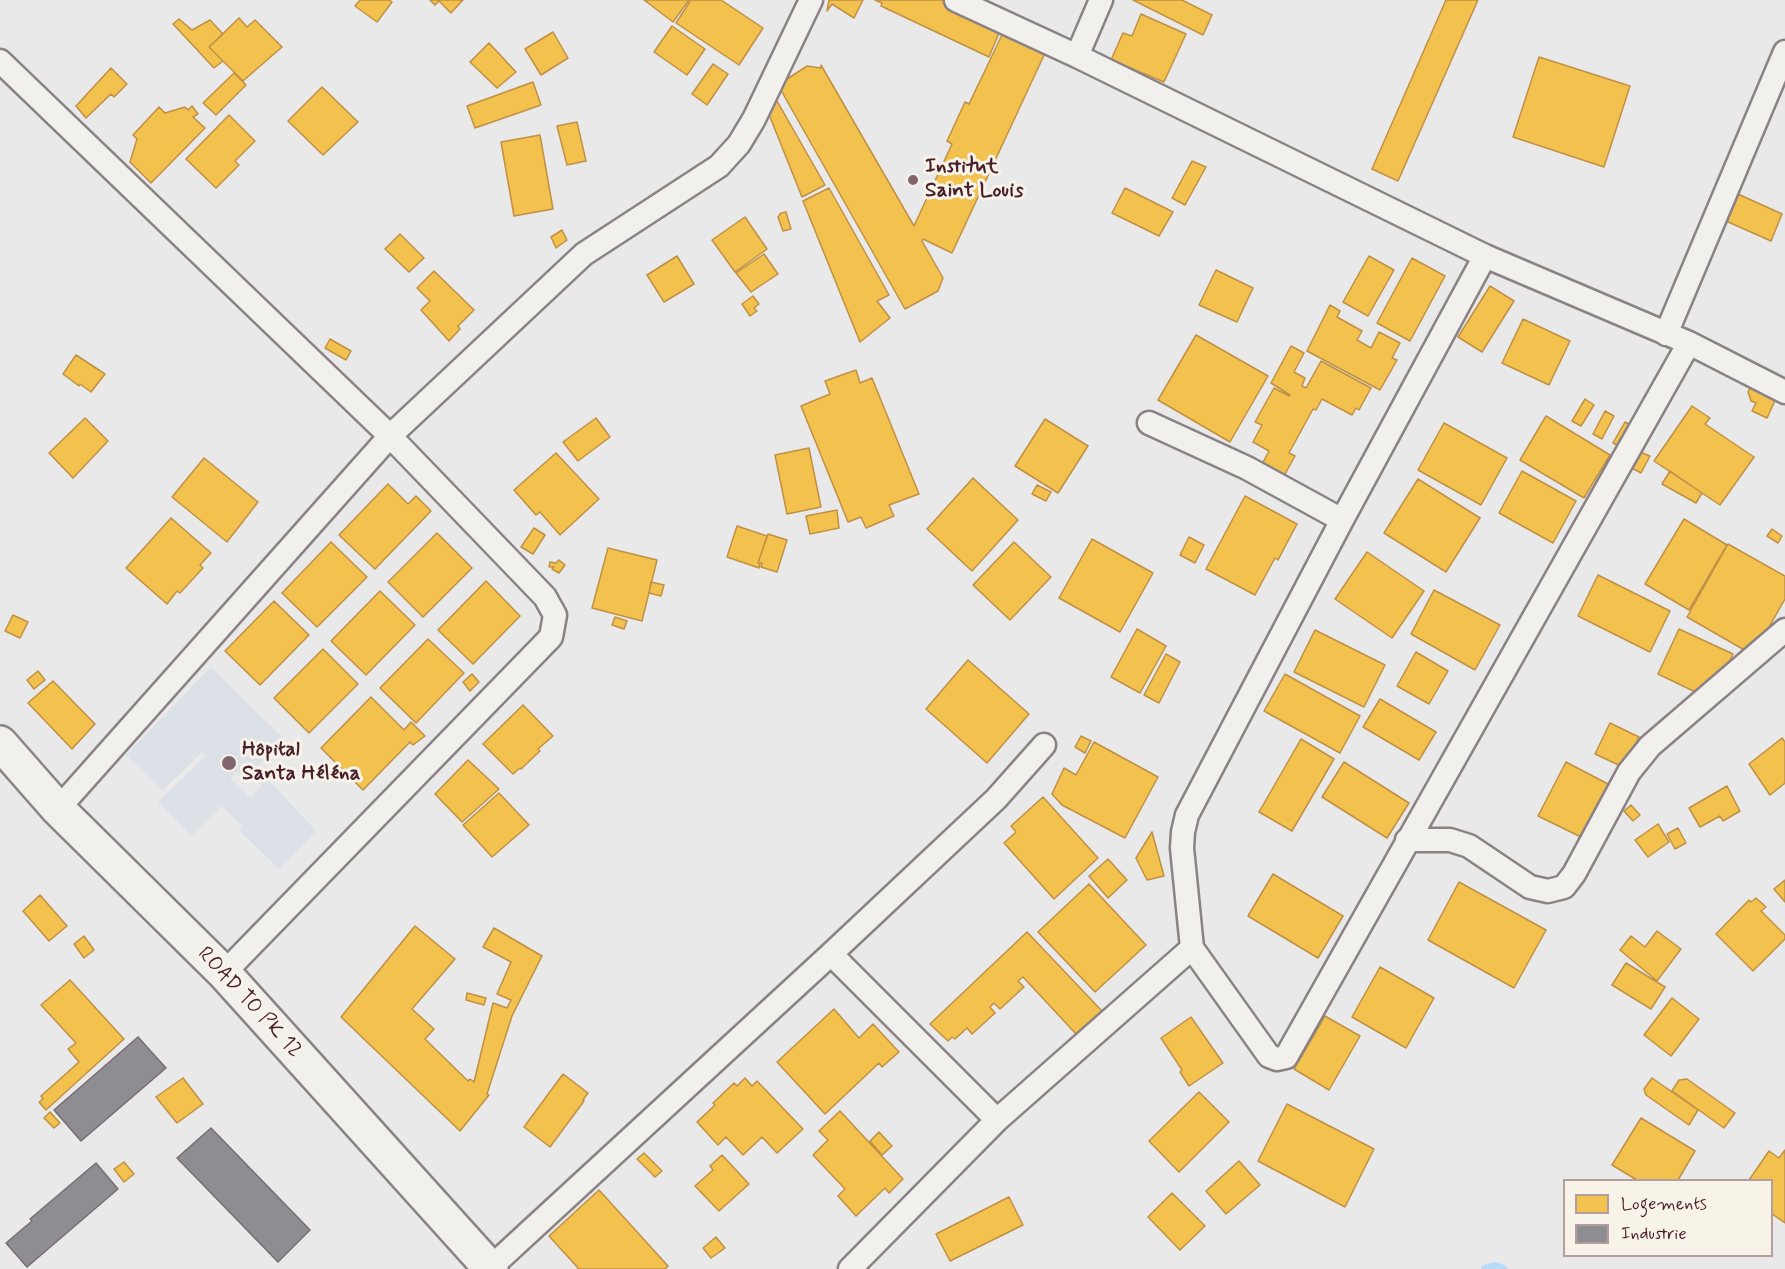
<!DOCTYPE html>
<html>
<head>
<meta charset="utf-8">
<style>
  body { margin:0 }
  #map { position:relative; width:1785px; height:1269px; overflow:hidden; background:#e9e9e9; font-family:Mynerve,sans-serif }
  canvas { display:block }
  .legend { position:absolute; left:1563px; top:1179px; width:210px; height:78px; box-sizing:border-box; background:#f7f3e8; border:2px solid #b29e9c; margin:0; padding:8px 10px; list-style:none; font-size:18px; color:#4a1f2b }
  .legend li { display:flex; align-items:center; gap:12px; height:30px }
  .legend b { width:30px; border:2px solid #b29e9c }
</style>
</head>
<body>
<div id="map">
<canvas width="1785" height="1269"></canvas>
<ul class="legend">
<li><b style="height:16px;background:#f2c14e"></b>Logements</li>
<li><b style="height:16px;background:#8d8d92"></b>Industrie</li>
</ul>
</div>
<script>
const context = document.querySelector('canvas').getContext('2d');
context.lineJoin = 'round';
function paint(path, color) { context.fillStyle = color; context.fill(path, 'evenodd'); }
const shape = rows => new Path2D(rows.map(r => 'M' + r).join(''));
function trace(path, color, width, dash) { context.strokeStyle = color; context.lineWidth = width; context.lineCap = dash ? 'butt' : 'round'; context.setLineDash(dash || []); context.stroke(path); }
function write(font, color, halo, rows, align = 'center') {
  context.font = font + ' Mynerve,sans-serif'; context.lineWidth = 6; context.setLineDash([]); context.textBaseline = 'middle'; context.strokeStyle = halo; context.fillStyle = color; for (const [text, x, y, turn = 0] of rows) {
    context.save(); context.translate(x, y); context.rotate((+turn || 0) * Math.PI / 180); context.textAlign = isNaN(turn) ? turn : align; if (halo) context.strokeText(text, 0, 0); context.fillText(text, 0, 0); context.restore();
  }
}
const built = shape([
  [211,667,284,739,246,780,237,771,230,779,250,797,262,786,253,777,259,770,316,831,279,869,239,830,242,825,221,806,191,836,158,802,205,757,202,752,162,791,126,755]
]);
const homes = shape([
  [360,0,389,0,392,2,377,22,355,6,360,0],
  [430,0,463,0,451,13,439,1,435,5,430,0],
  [644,0,689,0,673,22,644,0],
  [691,0,721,0,763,28,739,65,676,23,691,0],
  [829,0,863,0,854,18,832,4,827,11,829,0],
  [875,0,978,0,1007,14,989,57,881,6,882,3,875,0],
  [1133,0,1182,0,1212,15,1203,35,1133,0],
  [1446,0,1478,0,1398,181,1372,169,1446,0],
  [1141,14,1186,34,1164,82,1111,60,1123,33,1132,36,1141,14],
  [1011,16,1053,36,952,253,923,239,922,241,943,278,938,291,905,309,778,85,807,66,821,68,821,65,914,226,952,144,947,141,965,102,969,104,1011,16],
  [239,18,247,27,255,20,282,47,243,81,209,47,239,18],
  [179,19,192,30,210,20,223,34,209,47,223,61,214,68,173,24,179,19],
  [672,26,705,49,687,75,654,52,672,26],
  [553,32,568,58,541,75,525,49,553,32],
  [489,43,516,72,497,88,470,62,489,43],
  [1539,57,1630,86,1604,167,1513,137,1539,57],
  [713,64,728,74,707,105,692,94,713,64],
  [111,68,127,84,114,97,111,94,86,118,76,106,111,68],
  [234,73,246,85,216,115,203,103,234,73],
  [533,82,541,105,475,128,467,106,533,82],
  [322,87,358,122,323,155,288,121,322,87],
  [773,94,825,185,802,197,766,107,773,94],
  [192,106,198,114,193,117,205,128,151,183,130,162,137,139,133,135,159,107,165,113,185,107,188,110,192,106],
  [229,115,255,141,235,161,239,165,216,188,186,159,229,115],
  [577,122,586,161,567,165,557,126,577,122],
  [540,135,553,209,514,216,501,142,540,135],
  [1192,161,1206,167,1185,205,1172,198,1192,161],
  [829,188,889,295,877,301,890,318,860,342,803,201,829,188],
  [1125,188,1173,212,1159,236,1112,213,1125,188],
  [1738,194,1782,214,1771,241,1726,221,1738,194],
  [786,212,791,229,783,231,778,217,781,213,786,212],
  [745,217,767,249,735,272,712,240,745,217],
  [562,230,567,240,556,248,551,237,562,230],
  [400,234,424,258,409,272,385,249,400,234],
  [764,254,778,274,751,292,736,273,764,254],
  [677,256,694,284,664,302,647,275,677,256],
  [1369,256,1394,270,1368,316,1343,302,1369,256],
  [1412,258,1445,276,1410,341,1377,323,1412,258],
  [1216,270,1253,288,1237,322,1199,305,1216,270],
  [434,271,474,310,458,326,460,329,449,341,421,310,430,301,417,288,434,271],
  [1490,286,1514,301,1482,352,1458,337,1490,286],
  [753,296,759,304,754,308,757,311,750,316,742,304,753,296],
  [1330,305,1340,311,1337,317,1362,331,1357,340,1371,348,1379,332,1400,343,1392,358,1397,360,1380,390,1307,351,1330,305],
  [1523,319,1570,341,1549,385,1502,363,1523,319],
  [1196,335,1268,376,1230,442,1158,400,1196,335],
  [330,339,351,351,346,360,325,348,330,339],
  [1291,346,1304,353,1294,372,1305,378,1302,386,1306,388,1321,361,1371,388,1359,410,1356,408,1352,415,1322,399,1316,410,1313,409,1289,453,1295,456,1284,476,1262,464,1269,451,1253,442,1262,425,1255,422,1274,388,1289,396,1290,395,1271,383,1291,346],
  [76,355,105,374,91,392,80,384,79,386,63,374,76,355],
  [856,370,860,383,872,378,919,494,889,505,894,516,866,528,861,517,848,522,801,406,830,394,825,381,856,370],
  [1752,383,1778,394,1767,418,1752,411,1756,403,1751,401,1748,392,1752,383],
  [1585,399,1594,405,1581,426,1572,421,1585,399],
  [1692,406,1710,418,1705,424,1754,457,1720,505,1654,461,1692,406],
  [1605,411,1614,416,1602,439,1593,434,1605,411],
  [1546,416,1610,455,1584,498,1520,460,1546,416],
  [85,418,108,441,73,478,49,453,85,418],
  [596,418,610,437,578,461,563,442,596,418],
  [1045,419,1088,446,1058,493,1015,466,1045,419],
  [1625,422,1634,427,1622,448,1613,443,1625,422],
  [1444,423,1507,458,1481,505,1418,470,1444,423],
  [809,448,821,507,787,514,775,455,809,448],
  [1640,452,1650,456,1641,473,1632,468,1640,452],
  [556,453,599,499,560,535,540,512,536,515,514,490,556,453],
  [204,458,258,502,227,542,172,497,204,458],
  [1522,471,1576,501,1553,543,1499,513,1522,471],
  [1670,471,1702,493,1696,503,1662,484,1670,471],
  [973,478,1018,520,972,571,927,529,973,478],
  [1418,479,1480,518,1446,572,1384,533,1418,479],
  [388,484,408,504,416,496,431,511,375,569,339,535,388,484],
  [1037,485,1051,492,1046,501,1032,494,1037,485],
  [1245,496,1297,524,1278,560,1275,558,1255,595,1206,569,1245,496],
  [837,510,839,528,810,534,806,516,837,510],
  [171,518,211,553,200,565,203,568,180,593,177,591,167,604,126,568,171,518],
  [1684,519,1727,545,1689,610,1645,584,1684,519],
  [737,526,767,536,758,563,760,563,759,568,727,557,737,526],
  [534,528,545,535,533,554,521,547,534,528],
  [1772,529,1782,536,1778,543,1767,536,1772,529],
  [437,533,472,568,423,617,388,582,437,533],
  [768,534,787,540,777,572,761,567,762,563,758,563,768,534],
  [1189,537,1204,545,1195,563,1180,555,1189,537],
  [1092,539,1153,573,1120,632,1059,598,1092,539],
  [331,542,367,577,317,627,282,593,331,542],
  [1014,542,1051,577,1010,620,973,585,1014,542],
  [1728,544,1785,576,1785,599,1753,655,1687,617,1728,544],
  [608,548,657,560,642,621,592,608,608,548],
  [1367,552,1424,591,1392,638,1335,599,1367,552],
  [559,560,565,565,559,573,552,569,554,567,549,567,550,562,556,563,559,560],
  [1598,575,1670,611,1650,652,1578,616,1598,575],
  [486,581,520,616,473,664,438,630,486,581],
  [651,582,664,585,661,596,649,593,651,582],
  [1434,590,1500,625,1475,670,1411,634,1434,590],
  [380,591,415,625,366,675,331,641,380,591],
  [274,601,309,635,260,685,225,651,274,601],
  [13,615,28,622,20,638,5,631,13,615],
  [615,617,627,621,624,629,612,625,615,617],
  [1137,629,1166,646,1140,693,1111,677,1137,629],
  [1679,629,1733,654,1712,700,1658,674,1679,629],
  [1315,630,1385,665,1364,707,1294,672,1315,630],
  [428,639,464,673,416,723,380,688,428,639],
  [323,649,358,684,309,733,274,698,323,649],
  [1416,652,1448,671,1429,704,1397,686,1416,652],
  [1166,654,1180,662,1159,703,1144,695,1166,654],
  [968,660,1029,714,987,763,926,709,968,660],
  [38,671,45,680,34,689,27,680,38,671],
  [472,674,479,682,470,691,463,682,472,674],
  [1285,674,1360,716,1340,753,1264,711,1285,674],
  [53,681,95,724,72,749,28,703,53,681],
  [371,697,404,730,411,722,425,736,413,745,410,742,363,790,321,748,371,697],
  [1380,699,1436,732,1419,760,1363,727,1380,699],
  [523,705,553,736,538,749,540,751,521,769,520,768,513,774,483,744,523,705],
  [1610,723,1639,737,1625,768,1595,754,1610,723],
  [1081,736,1091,741,1085,753,1075,747,1081,736],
  [1782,738,1785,742,1785,783,1770,795,1749,764,1782,738],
  [1301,739,1334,759,1292,831,1259,812,1301,739],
  [1094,742,1158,777,1125,838,1062,805,1052,794,1064,768,1076,775,1094,742],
  [468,760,499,789,462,822,435,794,468,760],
  [1344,762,1409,803,1387,838,1322,797,1344,762],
  [1566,762,1608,784,1581,837,1538,816,1566,762],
  [1727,786,1740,811,1723,821,1720,816,1700,827,1689,808,1727,786],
  [499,793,529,825,492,857,463,825,499,793],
  [1043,797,1098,858,1054,899,1004,843,1016,832,1011,826,1043,797],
  [1631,805,1640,815,1633,821,1624,811,1631,805],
  [1658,824,1669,842,1648,857,1635,840,1658,824],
  [1678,828,1686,843,1675,849,1667,834,1678,828],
  [1152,832,1164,876,1147,880,1136,858,1152,832],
  [1108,859,1127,880,1108,898,1089,876,1108,859],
  [1273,874,1343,916,1318,958,1248,916,1273,874],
  [1785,880,1785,902,1774,889,1785,880],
  [1459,882,1546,930,1514,988,1428,940,1459,882],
  [1089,884,1146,945,1095,992,1038,932,1089,884],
  [40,895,67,926,49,941,23,911,40,895],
  [1756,898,1766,907,1761,911,1785,935,1785,939,1753,971,1716,934,1749,900,1751,902,1756,898],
  [415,926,455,959,412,1009,434,1029,425,1039,468,1081,470,1079,474,1082,493,1003,507,1008,511,1000,497,994,511,962,483,947,494,928,542,956,512,1016,487,1094,489,1095,460,1131,341,1017,415,926],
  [1657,931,1681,949,1657,981,1620,950,1631,936,1645,947,1657,931],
  [1027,932,1102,1011,1077,1035,1023,977,1018,981,1024,987,1000,1009,994,1003,990,1007,995,1013,972,1034,967,1028,955,1039,952,1037,948,1041,930,1024,1027,932],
  [84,936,94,950,84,958,74,944,84,936],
  [1626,963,1665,987,1651,1009,1612,985,1626,963],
  [1380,967,1434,998,1406,1048,1352,1017,1380,967],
  [70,980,124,1039,46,1110,39,1102,43,1099,41,1096,79,1062,68,1049,76,1043,41,1005,70,980],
  [467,993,486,998,484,1005,466,1000,467,993],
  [1672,998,1699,1019,1671,1056,1644,1035,1672,998],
  [834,1009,859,1038,873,1024,899,1052,882,1067,879,1063,825,1114,777,1062,834,1009],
  [1325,1016,1360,1036,1329,1090,1294,1069,1325,1016],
  [1191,1017,1223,1063,1189,1086,1180,1072,1182,1070,1161,1038,1191,1017],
  [563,1074,588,1093,583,1100,584,1101,550,1147,524,1127,563,1074],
  [183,1078,203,1104,177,1123,156,1097,183,1078],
  [745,1078,752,1086,757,1081,803,1129,777,1153,762,1137,743,1155,726,1137,718,1145,697,1122,715,1105,713,1103,734,1083,737,1086,745,1078],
  [1652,1078,1698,1110,1689,1125,1646,1095,1644,1089,1652,1078],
  [1687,1079,1735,1113,1724,1128,1672,1091,1679,1080,1687,1079],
  [1199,1092,1229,1122,1179,1172,1149,1141,1199,1092],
  [1287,1104,1374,1149,1345,1207,1258,1161,1287,1104],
  [840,1111,903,1179,889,1193,885,1188,856,1216,838,1196,845,1189,813,1155,828,1140,819,1131,840,1111],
  [50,1112,60,1123,54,1128,44,1118,50,1112],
  [1641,1118,1695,1151,1678,1180,1637,1180,1612,1165,1641,1118],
  [879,1132,892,1146,882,1155,870,1141,879,1132],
  [1785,1150,1785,1223,1772,1214,1772,1180,1749,1180,1769,1151,1779,1158,1785,1150],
  [644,1153,662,1171,655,1177,637,1159,644,1153],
  [722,1155,749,1184,719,1211,695,1186,713,1170,710,1166,722,1155],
  [1239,1161,1260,1185,1226,1214,1206,1191,1239,1161],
  [124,1162,134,1174,124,1182,114,1169,124,1162],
  [599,1190,668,1266,665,1269,579,1269,549,1236,599,1190],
  [1172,1193,1205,1226,1180,1250,1148,1217,1172,1193],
  [1009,1197,1023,1225,950,1261,936,1234,1009,1197],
  [716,1237,725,1248,711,1258,703,1248,716,1237]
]);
const industry = shape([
  [138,1037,166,1068,81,1141,54,1110,138,1037],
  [211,1128,310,1230,278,1262,177,1158,211,1128],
  [96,1163,118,1189,27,1267,6,1243,32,1221,30,1219,96,1163]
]);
const stream = shape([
  [1485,1269,1495,1266,1503,1269]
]);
const minor = shape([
  [956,0,1077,56,1485,256,1689,343,1785,392],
  [1077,56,1101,0],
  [0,61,390,436,545,597,555,615,551,637,224,973],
  [1666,334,1785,52],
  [1149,423,1247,468,1342,520],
  [58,809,390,436,584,254,719,166,739,144,754,119,811,0],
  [1407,840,1450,840,1469,846,1530,887,1548,891,1564,887,1574,874,1629,772,1650,746,1785,630],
  [1192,948,1269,1056,1277,1059,1286,1057,1689,343],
  [831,954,997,1120],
  [490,1268,831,954,996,799,1044,745],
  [850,1269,997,1120,1192,948,1182,848,1183,832,1187,815,1342,520,1485,256]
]);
const primary = shape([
  [0,743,58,809,224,973,491,1269]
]);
const markers = [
  [913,180,6,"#82666e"],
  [229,763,8,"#82666e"]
];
const poiNames = [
  ["Institut",925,168],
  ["Saint Louis",925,192],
  ["Hôpital",242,751],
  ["Santa Héléna",242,775]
];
const streetNames = [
  ["ROAD TO PK 12",249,1003,47]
];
paint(built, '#dce0e7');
paint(homes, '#f2c14e');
trace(homes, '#c09044', 1.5);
paint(industry, '#8d8d92');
trace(industry, '#796c73', 1.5);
trace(stream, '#b6daf8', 8);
trace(minor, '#8a8284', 27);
trace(primary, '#8a8284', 38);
trace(minor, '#f1f0ec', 22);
trace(primary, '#f1f0ec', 33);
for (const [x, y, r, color] of markers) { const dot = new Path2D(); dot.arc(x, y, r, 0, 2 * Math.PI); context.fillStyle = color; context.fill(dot); trace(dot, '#f7f3e8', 2); }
write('bold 21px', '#4a1f2b', '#f7f3e8', poiNames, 'left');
write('21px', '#4a1f2b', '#f7f3e8', streetNames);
</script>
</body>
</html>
